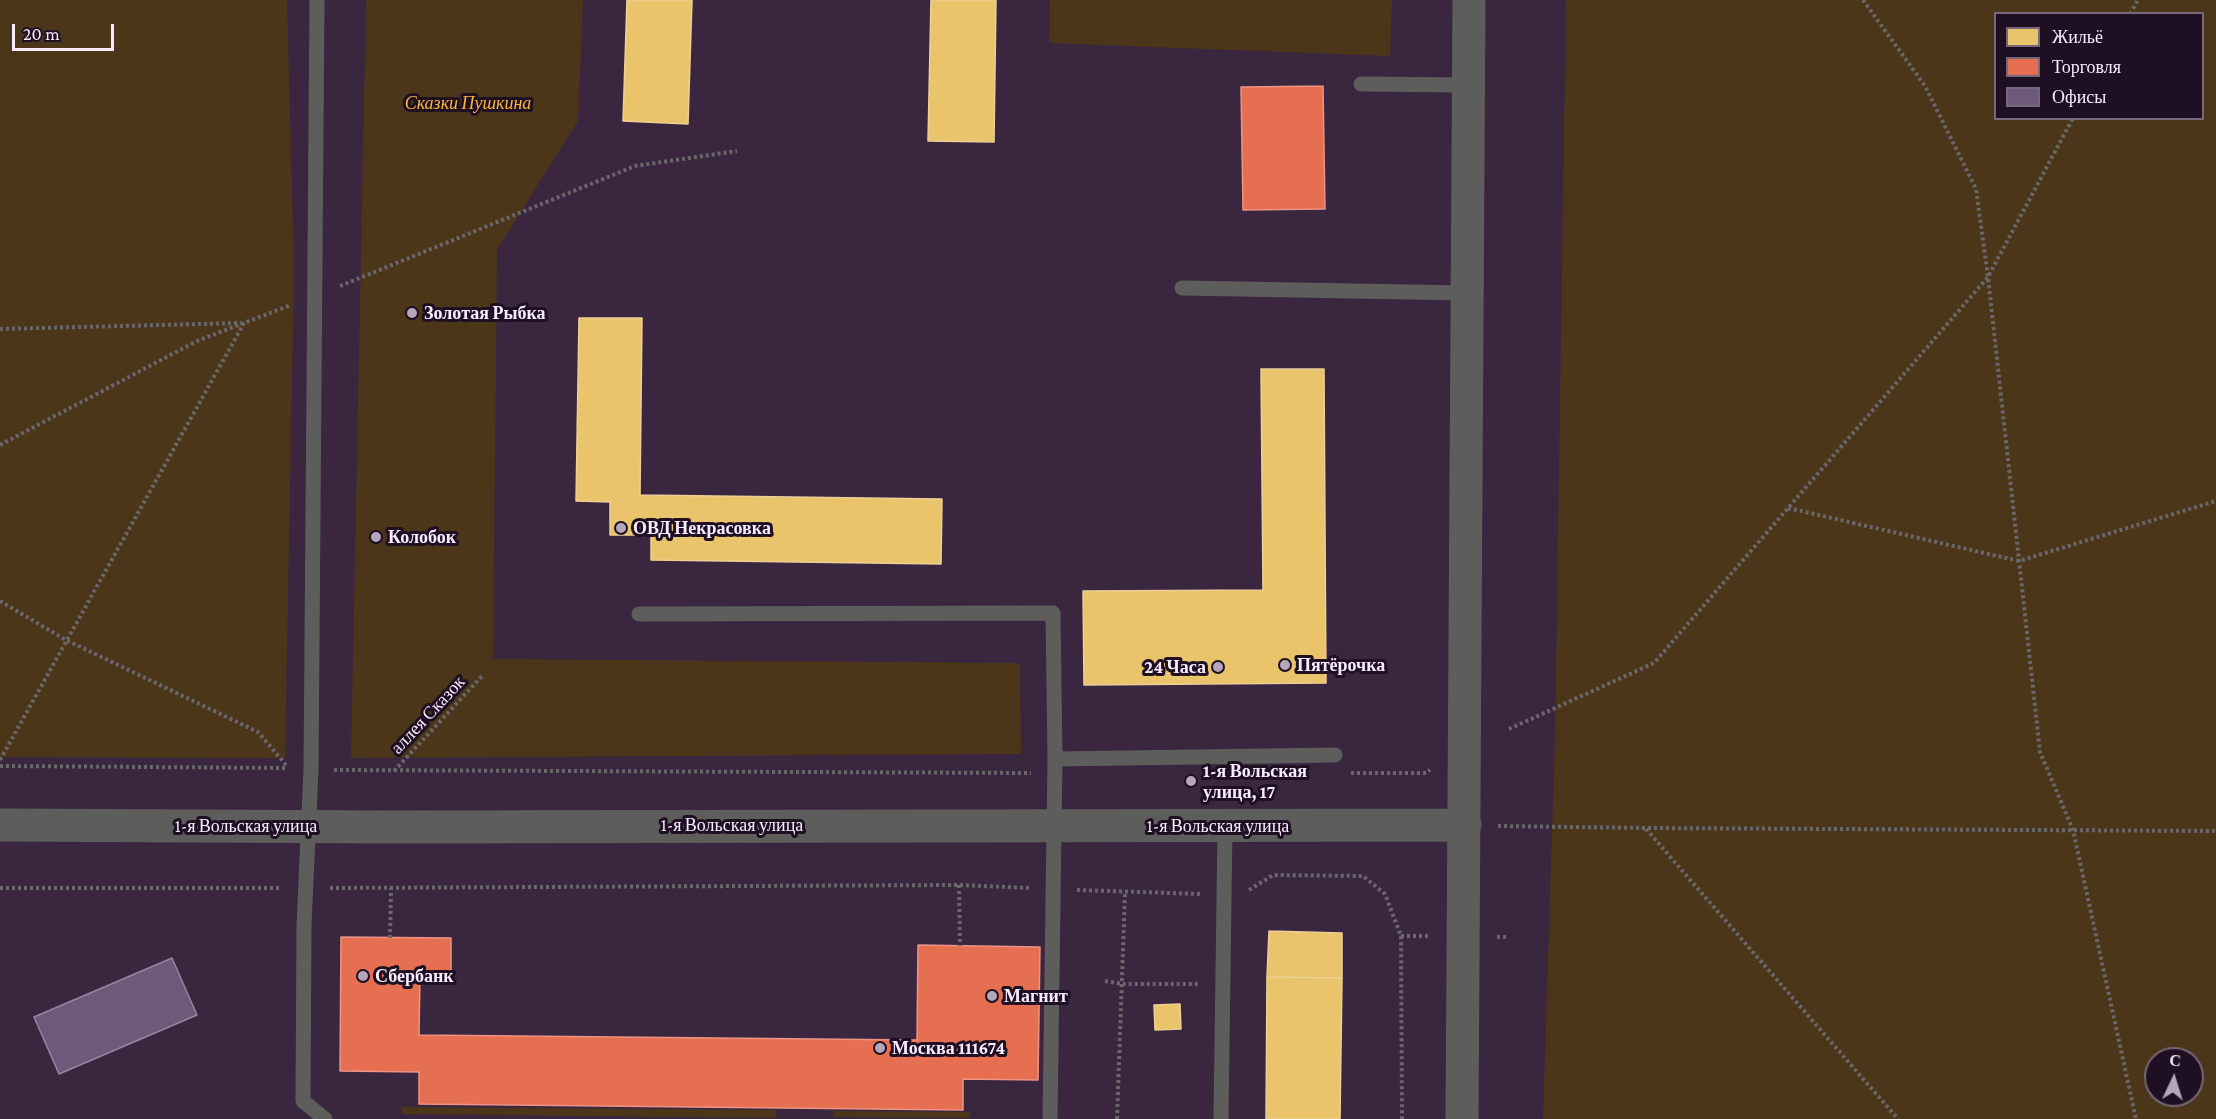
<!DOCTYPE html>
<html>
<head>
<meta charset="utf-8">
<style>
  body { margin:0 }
  #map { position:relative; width:2216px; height:1119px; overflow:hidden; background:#3b2640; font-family:"Crimson Pro",serif }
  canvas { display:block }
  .legend { position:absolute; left:1994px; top:12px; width:210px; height:108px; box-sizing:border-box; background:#1f0f23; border:2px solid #76677a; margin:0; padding:8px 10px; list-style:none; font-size:18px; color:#f9ebfd }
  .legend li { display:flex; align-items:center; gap:12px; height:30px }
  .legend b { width:30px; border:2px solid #76677a }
  .north { position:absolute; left:2144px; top:1047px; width:60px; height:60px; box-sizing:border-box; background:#1f0f23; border:2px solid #76677a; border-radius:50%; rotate:4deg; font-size:16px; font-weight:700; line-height:24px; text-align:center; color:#f9ebfd }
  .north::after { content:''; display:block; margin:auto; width:21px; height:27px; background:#b6a6bb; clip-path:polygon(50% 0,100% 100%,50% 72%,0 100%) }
  .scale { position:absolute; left:12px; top:24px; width:102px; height:27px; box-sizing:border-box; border:3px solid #f9ebfd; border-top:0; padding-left:8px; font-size:18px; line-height:21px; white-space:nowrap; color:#f9ebfd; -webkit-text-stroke:4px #1f0f23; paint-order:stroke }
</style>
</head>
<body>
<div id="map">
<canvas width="2216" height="1119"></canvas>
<ul class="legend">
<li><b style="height:16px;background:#e9c46a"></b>Жильё</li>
<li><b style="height:16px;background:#e76f51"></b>Торговля</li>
<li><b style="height:16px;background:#6d597a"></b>Офисы</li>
</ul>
<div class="north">С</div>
<div class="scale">20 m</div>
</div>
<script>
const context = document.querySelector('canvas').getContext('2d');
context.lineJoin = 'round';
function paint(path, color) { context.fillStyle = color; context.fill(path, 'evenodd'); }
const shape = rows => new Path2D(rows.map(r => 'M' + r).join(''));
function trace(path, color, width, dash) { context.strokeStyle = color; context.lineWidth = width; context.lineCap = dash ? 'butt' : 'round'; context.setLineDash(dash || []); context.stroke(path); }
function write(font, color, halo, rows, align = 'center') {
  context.font = font + ' "Crimson Pro",serif'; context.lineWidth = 6; context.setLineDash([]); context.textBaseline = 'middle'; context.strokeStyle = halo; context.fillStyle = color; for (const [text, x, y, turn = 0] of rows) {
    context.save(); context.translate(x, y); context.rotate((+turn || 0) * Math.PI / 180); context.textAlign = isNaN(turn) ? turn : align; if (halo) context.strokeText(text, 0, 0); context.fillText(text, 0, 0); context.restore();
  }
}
const green = shape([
  [0,0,287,0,294,269,285,758,0,757],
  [366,0,583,0,578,121,497,250,493,659,1020,663,1021,754,351,758],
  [1050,0,1392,0,1390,56,1049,43],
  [1566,0,2216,0,2216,1119,1543,1119,1555,738],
  [1996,14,2202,14,2202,118,1996,118],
  [2156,1059,2192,1059,2192,1095,2156,1095],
  [402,1107,776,1110,776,1118,402,1114],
  [834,1111,970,1112,970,1118,833,1117]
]);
const homes = shape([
  [627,0,692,0,688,124,623,121,627,0],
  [931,0,996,0,994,142,928,141,931,0],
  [579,318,642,318,640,495,942,499,941,564,651,560,651,535,610,535,610,502,576,501,579,318],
  [1261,369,1324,369,1326,683,1084,685,1083,591,1263,590,1261,369],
  [1269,931,1342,933,1342,978,1267,977,1269,931],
  [1267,977,1342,978,1340,1119,1266,1119,1267,977],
  [1180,1004,1181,1029,1155,1030,1154,1005,1180,1004]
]);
const shops = shape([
  [1323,86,1325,209,1243,210,1241,87,1323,86],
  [341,937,451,938,451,976,420,975,419,1035,917,1040,918,945,1040,947,1038,1080,963,1079,963,1110,419,1104,419,1072,340,1071,341,937]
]);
const offices = shape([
  [172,958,197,1015,59,1074,34,1017,172,958]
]);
const path = shape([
  [1863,0,1925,86,1976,189,1988,277,2040,752,2073,830,2136,1119],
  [2130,14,2138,0],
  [340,286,635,166,737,151],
  [0,329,241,323],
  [0,445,197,341,291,305],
  [1788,508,2019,561,2216,501],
  [0,601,66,640,258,732,286,765],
  [1509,729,1654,663,1988,277,2073,118],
  [0,760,244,323],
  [0,766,288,768],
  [334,770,1031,773],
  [394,771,482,676],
  [1351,773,1426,773,1430,770],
  [1498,826,1646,828,2216,831],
  [1646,829,1898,1119],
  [959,885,960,946],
  [0,888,281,888],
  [330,888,959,885,1031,888],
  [1077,890,1201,894],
  [1249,890,1273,875,1363,876,1385,894,1401,936,1402,1119],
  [1401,936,1430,936],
  [1497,937,1508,937],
  [390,938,391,888],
  [1105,981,1123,984,1200,984],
  [1117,1119,1125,893]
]);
const service = shape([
  [317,0,311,770,304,925,303,1101,325,1119],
  [1361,84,1468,85],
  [1182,288,1467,293],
  [639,614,1053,613,1055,759],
  [1050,1119,1055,759,1335,755],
  [1221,1119,1225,826]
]);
const tertiary = shape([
  [0,825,392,827,1465,825],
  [1462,1119,1469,0]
]);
const markers = [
  [412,313,6,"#b6a6bb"],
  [621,528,6,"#b6a6bb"],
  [376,537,6,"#b6a6bb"],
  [1285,665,6,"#b6a6bb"],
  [1218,667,6,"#b6a6bb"],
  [1191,781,6,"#b6a6bb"],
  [363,976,6,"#b6a6bb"],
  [992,996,6,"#b6a6bb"],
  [880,1048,6,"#b6a6bb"]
];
const parkNames = [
  ["Сказки Пушкина",468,103]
];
const poiNames = [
  ["Золотая Рыбка",424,313],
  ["ОВД Некрасовка",633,528],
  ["Колобок",388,537],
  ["Пятёрочка",1297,665],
  ["24 Часа",1206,667,"right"],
  ["1-я Вольская",1203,771],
  ["улица, 17",1203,792],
  ["Сбербанк",375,976],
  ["Магнит",1004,996],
  ["Москва 111674",892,1048]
];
const streetNames = [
  ["аллея Сказок",428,715,-47],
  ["1-я Вольская улица",732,825],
  ["1-я Вольская улица",246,826],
  ["1-я Вольская улица",1218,826]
];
paint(green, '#4c361a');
paint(homes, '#e9c46a');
trace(homes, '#eed096', 1.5);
paint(shops, '#e76f51');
trace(shops, '#ec9485', 1.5);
paint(offices, '#6d597a');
trace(offices, '#9785a1', 1.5);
trace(path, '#6a676a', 4, [3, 3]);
trace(service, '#5d5e5c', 15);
trace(tertiary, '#5d5e5c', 33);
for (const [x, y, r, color] of markers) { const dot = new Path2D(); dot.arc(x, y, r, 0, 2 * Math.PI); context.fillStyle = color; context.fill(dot); trace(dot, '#1f0f23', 2); }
write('italic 18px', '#fbb736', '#1f0f23', parkNames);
write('bold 18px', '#f9ebfd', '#1f0f23', poiNames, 'left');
write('18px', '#f9ebfd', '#1f0f23', streetNames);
</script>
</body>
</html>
